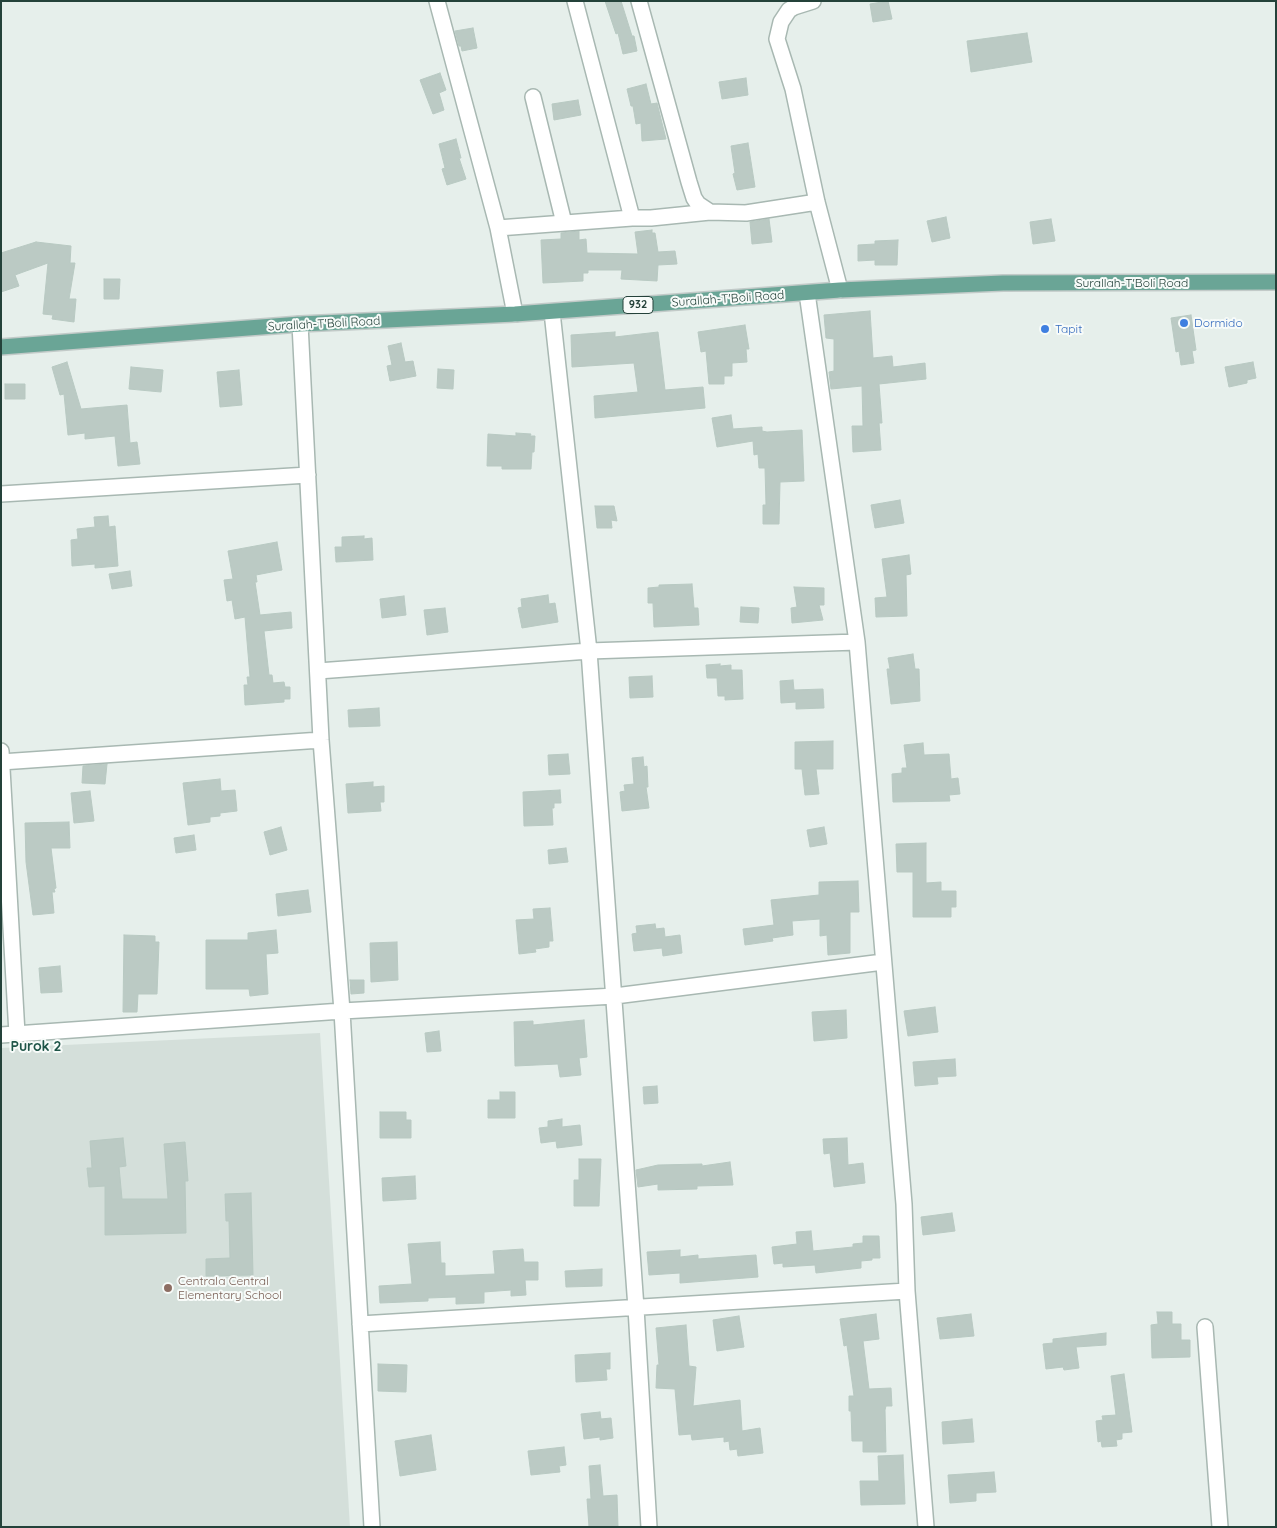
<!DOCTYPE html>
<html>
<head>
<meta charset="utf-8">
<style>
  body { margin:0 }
  #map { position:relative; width:1277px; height:1528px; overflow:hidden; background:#e6efeb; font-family:Quicksand,sans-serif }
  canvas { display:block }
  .frame { position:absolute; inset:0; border:2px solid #24423a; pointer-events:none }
</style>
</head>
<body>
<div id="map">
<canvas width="1277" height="1528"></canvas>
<div class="frame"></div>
</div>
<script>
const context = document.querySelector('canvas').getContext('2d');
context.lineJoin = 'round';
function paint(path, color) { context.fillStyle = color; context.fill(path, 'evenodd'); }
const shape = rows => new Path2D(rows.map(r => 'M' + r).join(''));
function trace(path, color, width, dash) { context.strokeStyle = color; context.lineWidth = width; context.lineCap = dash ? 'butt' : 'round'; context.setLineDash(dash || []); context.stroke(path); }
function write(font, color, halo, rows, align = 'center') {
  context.font = font + ' Quicksand,sans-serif'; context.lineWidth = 4; context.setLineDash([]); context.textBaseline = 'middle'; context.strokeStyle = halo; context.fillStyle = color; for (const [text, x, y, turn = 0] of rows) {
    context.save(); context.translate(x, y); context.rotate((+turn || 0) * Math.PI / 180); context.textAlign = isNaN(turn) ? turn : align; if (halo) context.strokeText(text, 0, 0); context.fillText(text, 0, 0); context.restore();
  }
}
const built = shape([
  [320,1033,350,1527,1,1527,1,1048]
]);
const building = shape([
  [605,1,621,1,632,36,634,36,637,51,623,54,618,33,616,34,605,1],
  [888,1,892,19,873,22,870,4,888,1],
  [473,28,477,48,462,51,461,46,459,46,455,31,473,28],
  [1027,33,1032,62,971,72,967,41,1027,33],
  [440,73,446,90,439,93,444,110,433,114,420,80,440,73],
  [746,78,748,95,722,99,719,82,746,78],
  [646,84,651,104,657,103,666,139,642,141,641,123,636,124,633,106,631,106,627,89,646,84],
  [578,100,581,115,554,120,552,104,578,100],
  [456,139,461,158,459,158,466,179,447,185,442,169,445,168,439,144,456,139],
  [748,143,755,187,737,190,733,174,735,173,731,146,748,143],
  [946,217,950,238,932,242,927,221,946,217],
  [769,219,772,242,752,244,750,222,769,219],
  [1051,219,1055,241,1033,244,1030,222,1051,219],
  [652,230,652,233,655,233,658,252,675,251,677,264,658,265,657,281,621,279,622,270,588,270,588,273,583,273,583,281,543,283,541,240,561,239,561,233,579,231,579,240,586,239,587,253,638,254,635,232,652,230],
  [898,240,897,265,875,265,875,260,858,261,858,245,875,244,875,241,898,240],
  [36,242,71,246,70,263,75,263,69,299,76,299,74,322,52,319,53,315,43,314,48,263,15,275,19,286,1,292,1,253,36,242],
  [104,279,120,279,119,299,104,299,104,279],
  [870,311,873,358,892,356,893,367,925,363,926,379,879,384,882,423,879,423,881,450,853,452,852,426,863,426,862,386,831,389,829,372,834,371,834,339,826,338,824,315,870,311],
  [1191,315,1196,350,1192,351,1194,363,1181,365,1179,351,1176,352,1171,318,1191,315],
  [745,325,749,349,746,349,747,362,732,363,732,376,724,376,724,384,709,384,706,351,701,352,698,332,745,325],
  [615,332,615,337,658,332,665,390,703,387,705,408,595,418,594,396,638,392,634,363,572,367,571,335,615,332],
  [401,343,405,362,413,361,416,376,390,381,387,366,392,365,388,346,401,343],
  [67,362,81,409,127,405,130,443,137,442,140,464,118,466,115,436,85,439,85,433,68,435,64,394,60,395,52,367,67,362],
  [1253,362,1256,378,1247,380,1247,383,1229,387,1225,367,1253,362],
  [131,367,163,370,161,392,129,389,131,367],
  [438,369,454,370,453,389,437,388,438,369],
  [239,370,242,405,220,407,217,372,239,370],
  [5,384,25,384,25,399,5,399,5,384],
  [731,415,733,429,762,427,762,431,767,432,802,430,804,481,780,482,779,524,763,524,763,505,766,505,765,468,759,468,758,454,754,455,753,441,717,447,712,418,731,415],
  [516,433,531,434,530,436,535,436,534,452,532,452,531,469,502,469,502,466,487,466,488,434,516,436,516,433],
  [900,500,904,523,875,528,871,505,900,500],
  [595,506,614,506,617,521,611,520,612,528,597,528,595,506],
  [108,516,109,527,115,526,118,566,95,568,95,564,72,566,71,540,78,539,77,529,95,527,94,517,108,516],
  [364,536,364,539,372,538,373,560,336,562,335,547,342,547,342,537,364,536],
  [277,542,282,570,256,575,257,582,255,582,260,615,291,612,292,628,264,631,269,675,272,675,273,683,284,682,285,687,290,687,290,699,284,699,284,702,245,705,244,685,248,685,247,677,250,677,245,617,235,619,232,600,227,601,224,580,233,579,228,551,277,542],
  [909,555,911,574,906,575,907,616,876,617,875,598,887,597,882,559,909,555],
  [130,571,132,586,112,589,109,574,130,571],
  [692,584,694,608,698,608,699,625,654,627,653,603,648,603,648,588,659,587,659,585,692,584],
  [794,587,824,588,824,605,819,605,823,620,792,623,791,608,797,607,794,587],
  [548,595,549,604,555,603,558,622,522,628,518,608,522,607,521,599,548,595],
  [404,596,406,615,382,618,380,599,404,596],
  [741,607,759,608,758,623,740,622,741,607],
  [445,608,448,632,427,635,424,610,445,608],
  [913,654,915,669,919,669,920,701,891,704,887,669,890,669,888,658,913,654],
  [720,664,720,666,731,665,731,670,742,670,743,699,725,700,725,696,718,696,717,678,707,678,706,665,720,664],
  [652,676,653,697,630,698,629,677,652,676],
  [793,680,794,690,823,689,824,708,796,709,796,702,781,703,780,681,793,680],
  [379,708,380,726,349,727,348,710,379,708],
  [833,741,833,769,816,769,819,794,805,795,802,769,795,769,795,742,833,741],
  [923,743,924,755,949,754,951,779,958,778,960,794,949,795,950,801,893,802,892,774,902,773,902,768,907,768,904,745,923,743],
  [568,754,570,774,549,775,548,755,568,754],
  [643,757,644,767,647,766,648,787,646,787,649,808,622,811,620,792,625,791,624,785,634,784,632,758,643,757],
  [107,764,105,784,82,783,83,766,107,764],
  [220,779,221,791,235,790,237,811,220,813,220,816,210,817,210,822,188,825,183,783,220,779],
  [373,782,373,787,384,786,384,802,380,802,381,811,348,813,346,784,373,782],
  [560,790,561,803,554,803,554,808,552,808,553,825,524,826,523,792,560,790],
  [90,791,94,821,74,823,71,793,90,791],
  [69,822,70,848,51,848,56,888,54,889,55,892,52,892,54,913,33,915,26,862,25,823,69,822],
  [281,827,287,850,270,855,264,832,281,827],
  [824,827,827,844,810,847,807,830,824,827],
  [194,835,196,850,176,853,174,838,194,835],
  [926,843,926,883,941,882,941,891,956,891,956,907,951,907,951,917,913,917,913,872,897,872,896,844,926,843],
  [566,848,568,862,549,864,548,850,566,848],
  [858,881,859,912,850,912,850,953,828,955,827,935,820,936,820,919,792,921,793,935,772,938,773,941,745,945,743,929,774,925,771,900,819,895,819,882,858,881],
  [308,890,311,912,278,916,276,894,308,890],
  [550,908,553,941,549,941,549,947,535,949,536,952,519,954,516,920,534,919,533,909,550,908],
  [655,924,656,929,664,928,665,937,680,935,682,953,663,956,662,948,634,951,632,934,637,933,636,926,655,924],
  [276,930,278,953,266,954,268,994,250,996,249,989,206,989,206,940,248,940,248,933,276,930],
  [124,935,155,936,155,942,159,942,157,994,138,994,137,1012,123,1012,124,935],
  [397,942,398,980,371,982,370,943,397,942],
  [60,966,62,992,41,993,39,968,60,966],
  [350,980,364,980,364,993,351,994,350,980],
  [935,1007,938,1032,908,1036,904,1011,935,1007],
  [846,1010,847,1038,814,1041,812,1012,846,1010],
  [584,1020,587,1057,579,1058,581,1075,560,1077,558,1064,515,1066,514,1022,533,1021,533,1025,584,1020],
  [439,1031,441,1051,427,1052,425,1033,439,1031],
  [955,1059,956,1076,937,1077,938,1084,915,1086,913,1062,955,1059],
  [657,1086,658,1103,644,1104,643,1087,657,1086],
  [500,1092,515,1092,515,1118,488,1118,488,1100,500,1100,500,1092],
  [380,1112,406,1112,406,1120,411,1120,411,1138,380,1138,380,1112],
  [562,1119,562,1127,580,1125,582,1145,557,1148,556,1141,541,1143,539,1128,548,1127,548,1121,562,1119],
  [123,1138,126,1166,119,1167,122,1199,168,1199,164,1144,185,1142,188,1181,185,1181,186,1233,105,1235,105,1186,89,1187,87,1168,92,1168,90,1141,123,1138],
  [847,1138,848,1165,863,1163,865,1183,834,1187,830,1153,824,1154,823,1139,847,1138],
  [579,1159,601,1159,599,1206,574,1206,574,1180,579,1180,579,1159],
  [730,1162,733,1185,697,1186,697,1189,658,1190,658,1184,638,1187,636,1170,658,1165,702,1164,702,1166,730,1162],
  [415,1176,416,1199,383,1201,382,1178,415,1176],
  [251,1193,253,1275,206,1276,206,1259,230,1258,229,1221,226,1221,225,1194,251,1193],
  [952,1213,955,1231,923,1235,921,1217,952,1213],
  [811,1231,813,1251,853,1247,853,1244,863,1243,863,1236,879,1236,880,1258,872,1258,872,1260,861,1261,861,1268,816,1273,815,1265,783,1267,783,1263,774,1264,772,1247,797,1244,796,1232,811,1231],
  [440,1242,441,1263,445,1263,445,1276,495,1274,493,1251,523,1249,524,1262,538,1262,538,1280,525,1280,526,1295,511,1296,511,1290,484,1292,484,1303,456,1304,456,1297,428,1298,428,1301,380,1303,379,1286,412,1284,408,1244,440,1242],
  [680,1250,680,1257,698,1255,698,1259,756,1255,758,1277,680,1283,680,1273,649,1275,647,1252,680,1250],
  [602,1269,602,1286,566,1287,565,1271,602,1269],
  [1157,1312,1172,1312,1172,1324,1181,1324,1181,1340,1190,1340,1190,1357,1152,1358,1151,1325,1158,1324,1157,1312],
  [876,1314,879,1339,863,1341,869,1389,891,1388,892,1406,886,1406,885,1410,886,1452,863,1452,863,1441,852,1441,851,1411,849,1411,849,1396,854,1396,847,1345,844,1346,840,1319,876,1314],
  [971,1314,974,1336,940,1339,937,1318,971,1314],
  [739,1316,744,1347,717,1351,713,1320,739,1316],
  [686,1325,689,1366,696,1367,693,1406,740,1400,742,1431,760,1428,763,1453,738,1456,737,1449,730,1450,729,1441,724,1442,724,1437,692,1440,691,1434,679,1435,675,1389,656,1388,657,1365,659,1365,656,1328,686,1325],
  [1106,1333,1106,1345,1076,1347,1079,1368,1064,1370,1063,1367,1046,1369,1043,1344,1053,1343,1053,1339,1106,1333],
  [610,1353,610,1369,606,1369,607,1380,576,1382,575,1355,610,1353],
  [378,1364,407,1365,406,1392,378,1391,378,1364],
  [1124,1374,1132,1432,1122,1433,1122,1439,1116,1440,1117,1446,1102,1447,1101,1441,1098,1442,1096,1421,1103,1420,1102,1416,1116,1415,1111,1376,1124,1374],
  [600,1412,601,1419,611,1418,613,1438,600,1440,600,1437,584,1439,581,1414,600,1412],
  [972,1419,974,1442,943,1444,942,1422,972,1419],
  [431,1435,436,1470,400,1476,395,1441,431,1435],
  [564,1447,566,1465,559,1466,560,1472,531,1475,528,1451,564,1447],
  [903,1455,905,1504,861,1505,860,1481,879,1481,878,1456,903,1455],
  [600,1465,603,1496,617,1495,618,1527,589,1527,587,1499,591,1499,589,1466,600,1465],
  [994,1472,996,1492,976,1493,976,1501,950,1503,948,1475,994,1472]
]);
const minor = shape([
  [437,1,498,228,515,314],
  [575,1,632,218],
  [639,1,689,182,694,198,698,204,710,212,746,213,817,202],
  [813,1,794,7,789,10,781,22,777,39,793,89,817,202,840,290],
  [533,97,564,223],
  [498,228,632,218,651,218,710,212],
  [807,293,857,642,904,1204,907,1291,926,1527],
  [552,312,589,651,636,1308,649,1527],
  [300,324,321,740,342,1011,372,1527],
  [1,494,308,475],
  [318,671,589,651,857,642],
  [1,751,17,1034],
  [1,762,321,740],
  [1,1035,342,1011,615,996,883,962],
  [360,1324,907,1291],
  [1205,1327,1220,1527]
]);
const primary = shape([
  [1,347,300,324,515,314,840,290,1003,283,1276,282]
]);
const markers = [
  [1184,323,5,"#3f7fe0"],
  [1045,329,5,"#3f7fe0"],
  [168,1288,5,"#8d6e63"]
];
const shields = [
  [638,305,30]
];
const shieldNames = [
  ["932",638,305]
];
const streetNames = [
  ["Surallah-T'Boli Road",1132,283],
  ["Surallah-T'Boli Road",728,299,-4],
  ["Surallah-T'Boli Road",324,324,-3]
];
const shopNames = [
  ["Dormido",1194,323],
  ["Tapit",1055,329]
];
const educationNames = [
  ["Centrala Central",178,1281],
  ["Elementary School",178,1295]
];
const neighbourhoodNames = [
  ["Purok 2",36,1047]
];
paint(built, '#d4dfda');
paint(building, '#bbcac4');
trace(building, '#b8c9c2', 1);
trace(minor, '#a8b8b2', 18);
trace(primary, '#c2cac8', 18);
trace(minor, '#fff', 15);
trace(primary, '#6aa596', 15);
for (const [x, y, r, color] of markers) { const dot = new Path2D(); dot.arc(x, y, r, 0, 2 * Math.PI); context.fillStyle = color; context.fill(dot); trace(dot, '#f7fbf9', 2); }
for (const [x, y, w] of shields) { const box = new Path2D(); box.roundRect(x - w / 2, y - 8.5, w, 17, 4); context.fillStyle = '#f7fbf9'; context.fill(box); trace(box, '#24423a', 1); }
write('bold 11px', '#24423a', null, shieldNames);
write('12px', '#24423a', '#f7fbf9', streetNames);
write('12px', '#366cbe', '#f7fbf9', shopNames, 'left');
write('12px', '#785e54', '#f7fbf9', educationNames, 'left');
write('bold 14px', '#1f5548', '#f7fbf9', neighbourhoodNames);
</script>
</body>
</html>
